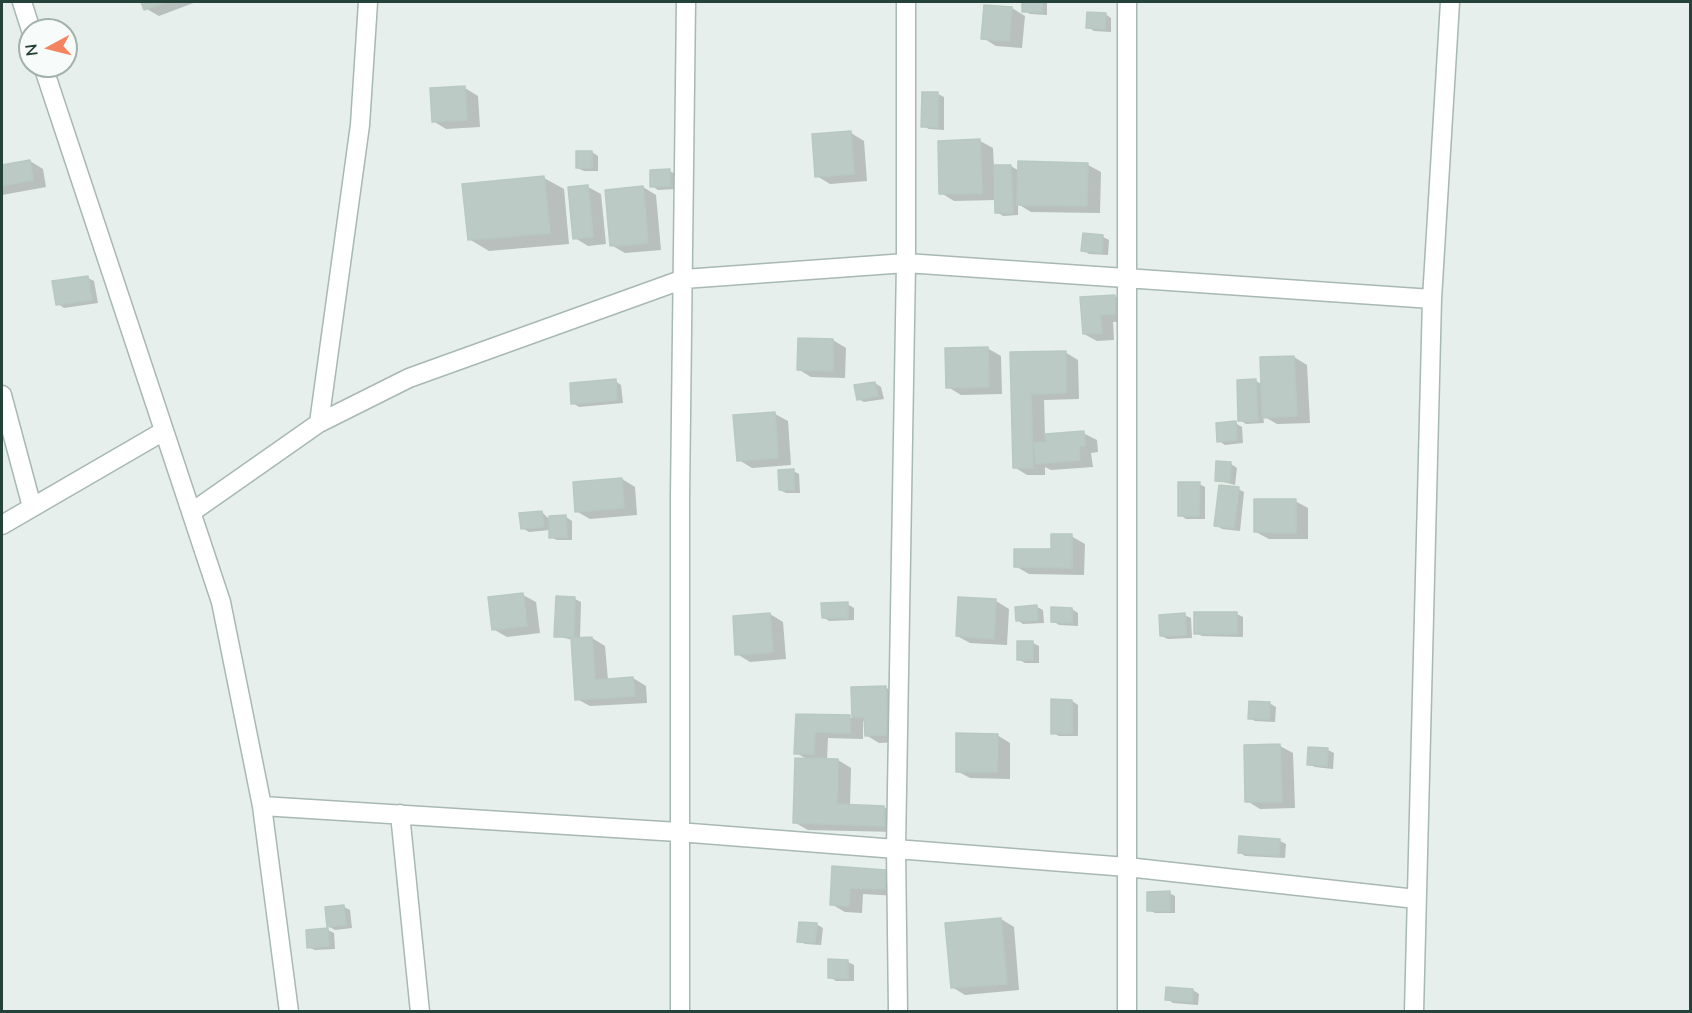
<!DOCTYPE html>
<html>
<head>
<meta charset="utf-8">
<style>
  body { margin:0 }
  #map { position:relative; width:1692px; height:1013px; overflow:hidden; background:#e6efeb; font-family:"Nunito Sans",sans-serif }
  canvas { display:block }
  .frame { position:absolute; inset:0; border:3px solid #24423a; pointer-events:none }
  .north { position:absolute; left:18px; top:18px; width:60px; height:60px; box-sizing:border-box; background:#f7fbf9; border:2px solid #a3b1ad; border-radius:50%; rotate:263deg; font-size:16px; font-weight:700; line-height:24px; text-align:center; color:#24423a }
  .north::after { content:''; display:block; margin:auto; width:21px; height:27px; background:#f4845f; clip-path:polygon(50% 0,100% 100%,50% 72%,0 100%) }
</style>
</head>
<body>
<div id="map">
<canvas width="1692" height="1013"></canvas>
<div class="frame"></div>
<div class="north">N</div>
</div>
<script>
const context = document.querySelector('canvas').getContext('2d');
context.lineJoin = 'round';
function paint(path, color) { context.fillStyle = color; context.fill(path, 'evenodd'); }
const shape = rows => new Path2D(rows.map(r => 'M' + r).join(''));
function trace(path, color, width, dash) { context.strokeStyle = color; context.lineWidth = width; context.lineCap = dash ? 'butt' : 'round'; context.setLineDash(dash || []); context.stroke(path); }
const shadow = shape([
  [143,2,196,2,159,16,145,8],
  [1024,2,1047,2,1047,15,1030,14,1024,11],
  [1012,8,1025,16,1022,48,996,46,983,38],
  [1105,14,1111,18,1111,32,1094,31,1088,27],
  [465,88,478,96,480,127,446,129,433,121],
  [923,93,938,94,944,97,944,130,929,129,923,126],
  [851,133,864,141,867,181,830,184,817,176],
  [980,141,993,148,994,167,1011,166,1019,171,1088,165,1101,172,1100,213,1031,212,1018,204,1018,215,1003,216,997,212,996,200,954,201,941,193],
  [592,152,598,156,598,171,584,171,577,168],
  [30,161,43,169,46,187,2,195,2,166],
  [669,171,676,174,676,189,658,190,652,186],
  [544,178,564,189,569,244,489,251,469,239],
  [588,187,601,194,606,244,588,246,575,238],
  [643,187,656,195,661,250,625,253,611,245],
  [1084,235,1103,237,1109,240,1108,255,1089,254,1083,250],
  [88,278,94,281,98,303,64,308,58,304],
  [1115,296,1128,304,1129,321,1113,322,1114,340,1097,341,1084,334],
  [833,340,846,348,845,378,811,377,798,369],
  [987,348,1001,356,1002,394,961,395,948,387],
  [1065,352,1078,360,1079,399,1044,400,1045,436,1083,433,1097,440,1098,452,1091,453,1093,467,1051,470,1045,467,1045,475,1027,475,1014,467,1012,353],
  [1294,357,1307,365,1310,423,1277,424,1263,416,1264,423,1246,424,1240,420,1256,381,1263,385],
  [615,381,621,385,623,403,579,407,573,403],
  [875,383,881,387,884,399,864,402,858,399],
  [775,414,788,421,791,465,752,468,739,460],
  [1235,423,1242,427,1243,443,1225,445,1219,441],
  [1231,464,1237,468,1235,485,1216,480],
  [793,471,799,474,800,493,786,493,780,490],
  [622,479,635,487,637,515,590,519,576,511],
  [1199,484,1205,487,1205,519,1186,519,1180,515],
  [1238,489,1244,492,1240,531,1222,529,1216,525],
  [1295,501,1308,508,1308,539,1269,539,1256,532],
  [542,512,548,518,566,517,572,521,572,540,557,540,550,537,550,530,529,532,522,528],
  [1071,536,1085,544,1084,575,1029,574,1015,566,1052,551],
  [523,595,536,602,540,633,507,637,493,629],
  [557,598,575,599,581,602,580,639,592,638,605,646,608,680,633,678,646,686,647,703,590,706,577,699,573,640,556,636],
  [996,601,1009,609,1007,645,970,643,957,636],
  [847,604,854,608,854,620,829,621,823,617],
  [1037,607,1043,610,1044,623,1023,624,1017,620],
  [1072,609,1078,613,1078,626,1059,625,1053,621],
  [770,614,783,622,786,659,750,662,737,654],
  [1237,614,1243,617,1243,637,1202,636,1196,633],
  [1184,615,1191,618,1192,638,1168,639,1161,636],
  [1033,643,1039,646,1039,663,1025,663,1018,659],
  [885,687,898,695,900,742,879,743,866,735,866,721,863,721,863,739,828,738,827,760,838,760,851,768,850,806,884,807,897,815,896,832,808,830,794,822,807,759,796,753,797,715,853,718,852,688],
  [1052,701,1072,701,1078,705,1078,736,1059,736,1053,733],
  [1269,703,1276,707,1275,722,1255,721,1249,718],
  [997,735,1010,743,1010,779,970,778,957,771],
  [1280,746,1293,753,1295,808,1260,809,1247,801],
  [1328,750,1334,753,1333,769,1315,767,1309,764],
  [1280,841,1286,844,1285,858,1245,856,1239,852],
  [833,868,885,871,898,879,897,896,863,894,862,913,845,912,831,904],
  [1169,893,1175,896,1175,913,1155,913,1149,910],
  [344,907,350,910,352,928,335,930,328,926],
  [1001,919,1014,927,1019,990,965,995,952,987],
  [816,924,823,928,821,945,805,944,799,941],
  [328,930,334,933,335,949,315,950,308,947],
  [830,961,848,962,854,965,854,981,836,981,830,977],
  [1193,990,1199,994,1198,1005,1173,1003,1167,999]
]);
const building = shape([
  [141,2,166,2,144,10,141,2],
  [1022,2,1042,2,1042,12,1022,12,1022,2],
  [984,5,1012,7,1009,41,981,39,984,5],
  [1087,12,1106,13,1105,29,1086,28,1087,12],
  [465,86,467,120,432,122,430,88,465,86],
  [922,92,938,92,938,127,921,127,922,92],
  [851,131,854,174,815,177,812,134,851,131],
  [980,139,982,193,939,194,938,141,980,139],
  [576,151,592,151,592,168,576,168,576,151],
  [30,160,33,180,2,186,2,165,30,160],
  [1018,161,1088,163,1087,206,1017,205,1018,161],
  [994,165,1011,165,1013,213,995,213,994,165],
  [670,169,670,186,650,187,650,170,670,169],
  [544,176,550,233,468,240,462,184,544,176],
  [588,185,593,237,573,239,568,187,588,185],
  [643,186,648,243,610,246,605,190,643,186],
  [1083,233,1103,235,1102,253,1081,251,1083,233],
  [88,276,92,300,56,305,52,281,88,276],
  [1115,295,1116,314,1100,315,1102,333,1083,334,1080,297,1115,295],
  [798,338,833,339,833,371,797,370,798,338],
  [988,347,989,387,946,388,945,348,988,347],
  [1066,351,1066,393,1031,394,1033,468,1013,468,1010,352,1066,351],
  [1294,356,1297,416,1262,418,1260,357,1294,356],
  [616,379,617,400,571,404,570,383,616,379],
  [1256,379,1258,421,1238,421,1237,380,1256,379],
  [875,382,878,396,857,400,854,385,875,382],
  [775,412,778,458,737,461,733,415,775,412],
  [1236,421,1237,440,1217,442,1216,423,1236,421],
  [1084,431,1085,446,1079,446,1080,460,1036,464,1034,443,1046,442,1045,434,1084,431],
  [1216,461,1231,462,1230,482,1215,481,1216,461],
  [794,469,794,490,779,490,778,470,794,469],
  [622,478,624,508,575,512,573,482,622,478],
  [1178,482,1200,482,1199,516,1178,516,1178,482],
  [1219,485,1239,487,1234,528,1214,526,1219,485],
  [1254,499,1296,499,1296,533,1254,532,1254,499],
  [542,511,544,527,521,529,519,513,542,511],
  [566,515,567,537,549,538,549,516,566,515],
  [1051,534,1072,534,1072,568,1014,567,1014,549,1051,549,1051,534],
  [523,593,527,626,492,630,488,597,523,593],
  [556,596,575,597,574,637,554,637,556,596],
  [958,597,996,599,994,639,956,636,958,597],
  [848,602,848,618,822,618,821,603,848,602],
  [1037,605,1038,620,1016,621,1015,607,1037,605],
  [1051,607,1072,608,1072,623,1051,622,1051,607],
  [1194,612,1237,612,1237,634,1194,634,1194,612],
  [770,613,773,652,735,655,733,616,770,613],
  [1185,613,1186,635,1160,636,1159,615,1185,613],
  [592,637,595,680,633,677,635,696,575,700,571,638,592,637],
  [1017,641,1033,641,1033,660,1017,660,1017,641],
  [886,686,887,735,865,736,864,717,852,717,851,687,886,686],
  [1051,699,1072,700,1072,733,1051,734,1051,699],
  [1249,701,1270,702,1269,719,1248,719,1249,701],
  [796,714,850,715,850,733,815,732,814,754,794,754,796,714],
  [956,733,998,734,997,772,956,772,956,733],
  [1280,744,1282,802,1245,802,1244,745,1280,744],
  [1308,747,1328,748,1327,766,1307,765,1308,747],
  [795,758,838,759,837,804,884,806,884,826,793,823,795,758],
  [1239,836,1280,839,1279,856,1238,853,1239,836],
  [832,866,886,870,885,889,850,888,849,906,830,905,832,866],
  [1170,891,1170,911,1147,911,1147,892,1170,891],
  [344,905,346,925,327,927,325,907,344,905],
  [1001,918,1007,984,951,988,945,923,1001,918],
  [799,922,817,923,815,943,797,942,799,922],
  [328,928,329,946,307,948,306,930,328,928],
  [828,959,848,960,848,979,828,978,828,959],
  [1166,987,1193,989,1192,1002,1165,1000,1166,987]
]);
const minor = shape([
  [22,2,31,30],
  [1127,2,1127,1012],
  [43,66,221,602,262,806,289,1012],
  [2,395,32,507],
  [319,423,360,125,368,2],
  [192,512,319,423,409,378,684,279,906,263,1432,299],
  [2,525,164,431],
  [262,806,678,832,1127,867,1416,899],
  [400,814,420,1012],
  [680,1012,680,496,686,2],
  [898,1012,896,848,906,263,906,2],
  [1414,1012,1432,299,1450,2]
]);
paint(shadow, '#0003');
paint(building, '#bbcac4');
trace(building, '#b8c9c2', 1.5);
trace(minor, '#a8b8b2', 21);
trace(minor, '#fff', 18);
</script>
</body>
</html>
